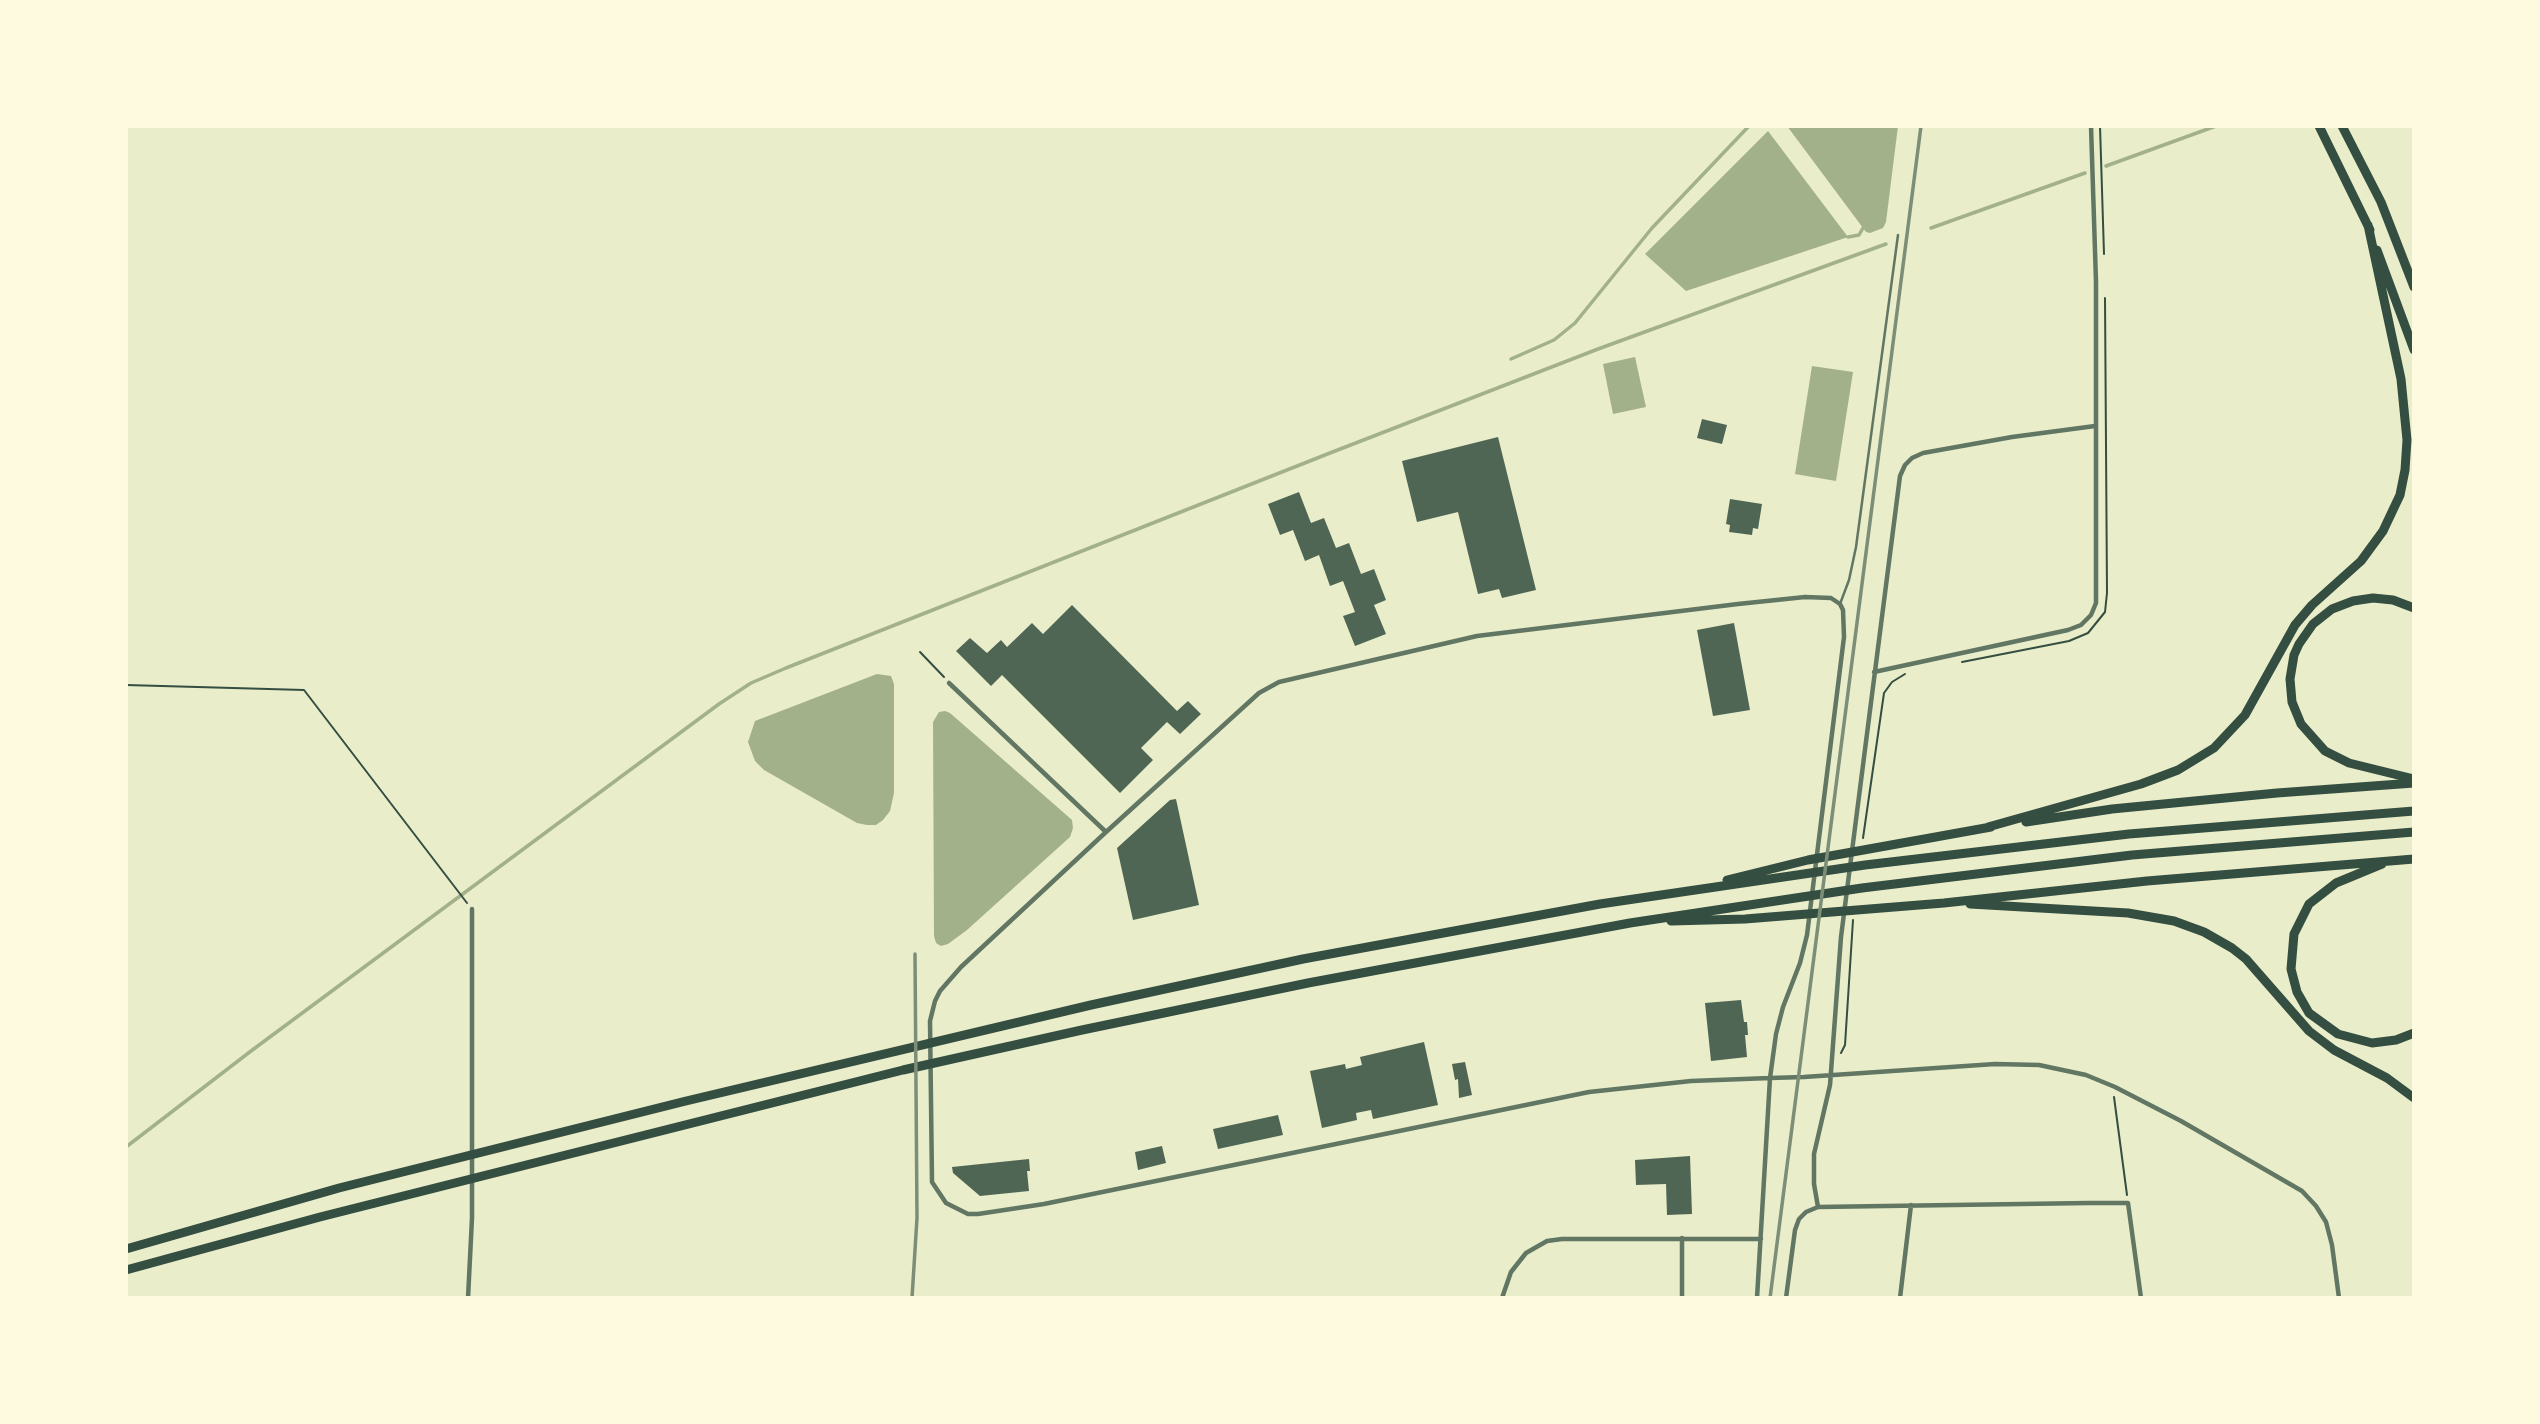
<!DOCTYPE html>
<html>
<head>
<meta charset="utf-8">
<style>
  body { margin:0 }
  #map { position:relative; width:2540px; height:1424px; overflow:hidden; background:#e9edc9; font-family:Quicksand,sans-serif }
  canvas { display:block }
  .frame { position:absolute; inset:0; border:128px solid #fefae0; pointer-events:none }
</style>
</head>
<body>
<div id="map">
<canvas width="2540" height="1424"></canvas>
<div class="frame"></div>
</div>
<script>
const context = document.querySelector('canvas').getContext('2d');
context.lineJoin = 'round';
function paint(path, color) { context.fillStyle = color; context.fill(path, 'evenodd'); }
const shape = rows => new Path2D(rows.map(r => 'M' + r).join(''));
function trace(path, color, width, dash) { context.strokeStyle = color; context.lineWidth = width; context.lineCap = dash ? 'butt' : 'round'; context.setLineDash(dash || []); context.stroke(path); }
const water = shape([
  [1787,126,1898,126,1886,222,1883,228,1870,233,1866,232],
  [1768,131,1848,237,1686,291,1645,254],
  [1635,357,1646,407,1613,414,1603,364],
  [1812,366,1853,372,1836,481,1795,474],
  [877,674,891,676,894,684,894,793,890,811,883,820,876,825,867,825,857,823,764,770,755,761,748,742,755,721],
  [945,711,950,713,1072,820,1073,828,1070,837,967,930,948,944,941,946,936,943,934,936,933,722,939,712]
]);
const stream = shape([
  [2106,166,2216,126],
  [1931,228,2085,173],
  [1848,237,1859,235,1863,228],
  [1511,359,1554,340,1575,323,1652,228,1749,126],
  [126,1147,251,1051,719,704,751,683,786,668,1330,453,1598,349,1886,244]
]);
const building = shape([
  [1702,419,1727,425,1722,444,1697,438],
  [1498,437,1536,590,1502,598,1499,589,1478,594,1458,512,1417,522,1402,461],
  [1299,492,1311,523,1324,518,1336,548,1349,543,1361,574,1374,569,1386,600,1374,605,1386,634,1355,646,1343,616,1355,612,1343,581,1330,586,1319,555,1305,561,1293,530,1280,535,1268,504],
  [1730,499,1762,504,1758,529,1753,528,1752,535,1729,532,1730,525,1726,524],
  [1072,605,1177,711,1188,701,1201,714,1180,734,1167,722,1141,748,1153,760,1120,793,1002,675,991,686,956,651,970,638,987,653,1001,640,1007,647,1032,623,1043,634],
  [1734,623,1750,710,1713,716,1697,630],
  [1176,799,1199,905,1133,920,1117,848,1170,800],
  [1741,1000,1744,1022,1747,1022,1748,1035,1745,1035,1747,1057,1711,1061,1705,1003],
  [1424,1042,1438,1105,1373,1119,1371,1110,1356,1113,1357,1120,1322,1128,1310,1071,1345,1064,1346,1069,1362,1065,1360,1057],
  [1465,1062,1472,1095,1459,1098,1458,1079,1455,1080,1452,1064],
  [1278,1115,1283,1135,1218,1149,1213,1129],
  [1162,1146,1166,1163,1138,1170,1135,1152],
  [1690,1156,1692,1214,1667,1215,1666,1184,1636,1185,1635,1160],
  [1029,1159,1030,1171,1027,1171,1029,1191,980,1196,953,1173,952,1167]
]);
const path = shape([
  [2100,126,2104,254],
  [920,652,944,677],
  [1962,662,2069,641,2088,633,2105,612,2107,593,2105,298],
  [126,685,304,690,467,903],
  [1863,838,1884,693,1892,682,1905,674],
  [1841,1053,1845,1045,1853,920],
  [2114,1097,2127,1195]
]);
const service = shape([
  [1840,604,1849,580,1856,547,1898,235]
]);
const minor = shape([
  [1874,672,2068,630,2081,625,2091,615,2096,603,2096,282,2091,126],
  [949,683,1106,832],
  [1818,1207,1814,1184,1814,1154,1830,1085,1841,937,1900,476,1905,465,1912,458,1923,453,2012,437,2095,426],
  [1682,1238,1682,1298],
  [468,1298,472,1218,472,909],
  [1502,1298,1511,1272,1526,1253,1547,1241,1562,1239,1761,1239],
  [1757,1298,1770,1078,1776,1034,1783,1007,1800,963,1807,935,1844,637,1843,610,1840,604,1831,598,1805,597,1738,604,1477,636,1279,682,1259,693,1106,832,961,967,940,991,935,1001,930,1021,932,1182,946,1203,968,1214,978,1214,1044,1204,1589,1092,1691,1081,1770,1078,1804,1077,1995,1064,2039,1065,2086,1075,2115,1087,2181,1121,2302,1191,2316,1206,2326,1222,2332,1245,2339,1298],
  [1786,1298,1795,1230,1799,1219,1806,1212,1818,1207,2089,1203,2128,1203,2141,1298],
  [1900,1298,1911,1205]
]);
const motorway = shape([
  [2319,126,2370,230],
  [2342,126,2381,202,2414,287],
  [2377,250,2414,350],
  [2414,608,2393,600,2373,598,2353,601,2332,609,2313,624,2299,644,2294,655,2290,679,2292,702,2301,724,2325,751,2349,763,2414,779],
  [2026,822,2112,809,2277,793,2414,783],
  [1988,827,2141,784,2178,770,2214,748,2245,715,2295,625,2312,605,2361,561,2383,531,2400,495,2405,470,2407,440,2401,379,2368,225],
  [2382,864,2336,883,2309,904,2294,934,2291,969,2297,992,2309,1013,2338,1034,2372,1043,2396,1040,2414,1033],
  [1727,880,1808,860,1991,827],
  [1970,904,2128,913,2174,921,2204,932,2232,948,2246,959,2309,1031,2334,1050,2387,1078,2414,1098],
  [1671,921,1745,919,1944,903,2147,881,2414,859],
  [126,1249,339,1188,686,1101,1091,1005,1303,959,1600,904,1865,865,2129,834,2414,811],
  [126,1270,320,1217,903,1070,1082,1030,1308,983,1630,923,1862,888,2132,855,2414,832]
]);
const rail = shape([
  [912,1298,917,1218,915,954],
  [1770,1298,1921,126]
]);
paint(water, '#a3b18a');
trace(stream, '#a3b18a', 3.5);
paint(building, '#4f6655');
trace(path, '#344e41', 2);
trace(service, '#617663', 2.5);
trace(minor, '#617663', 4.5);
trace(motorway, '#344e41', 9);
trace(rail, '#7c8e77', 3.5);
</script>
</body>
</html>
